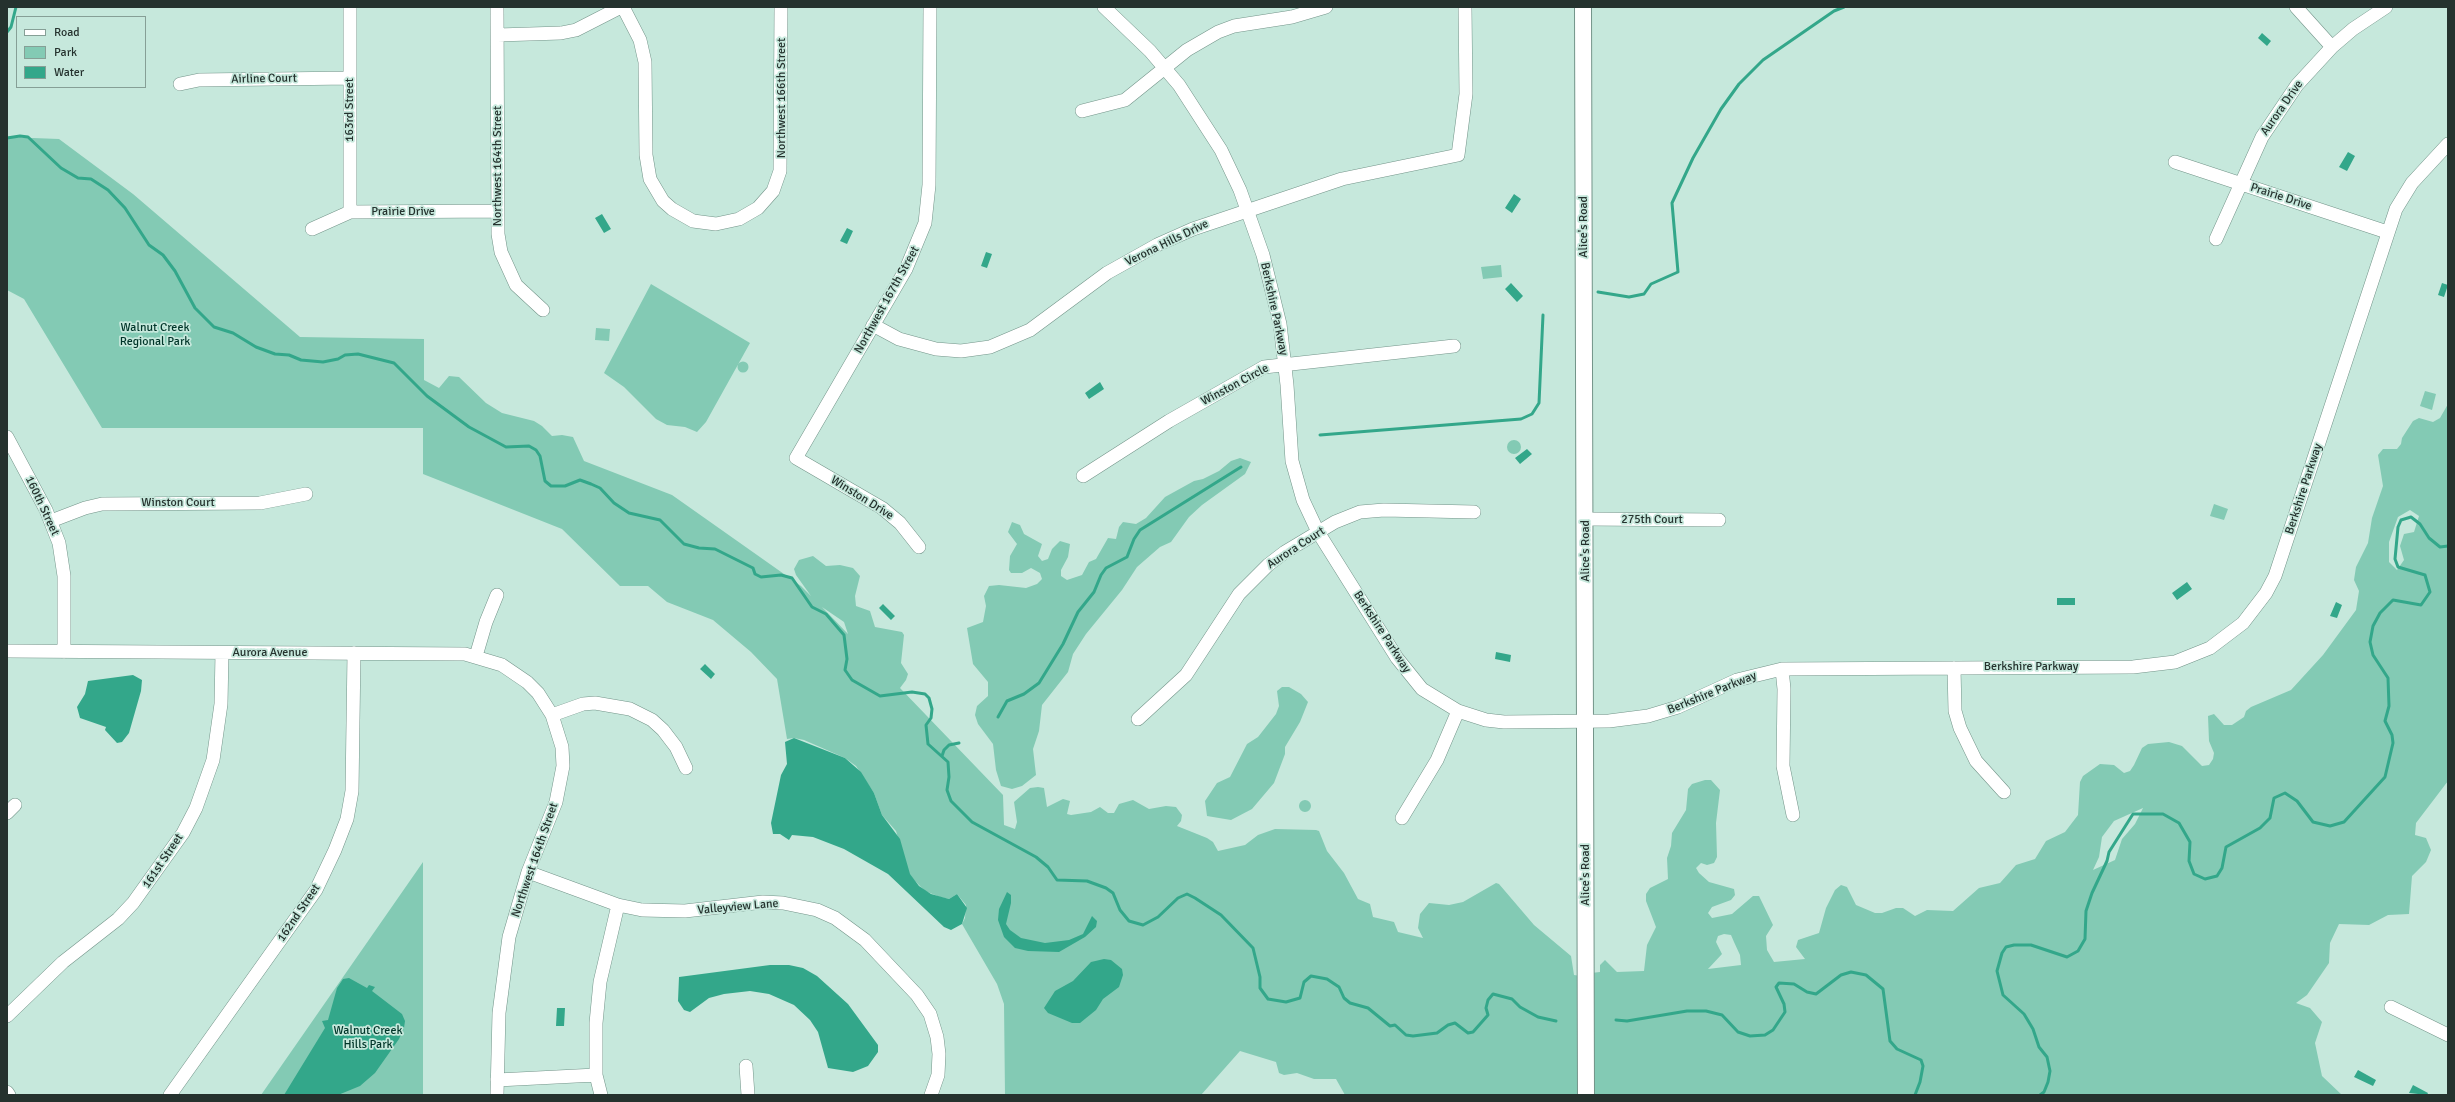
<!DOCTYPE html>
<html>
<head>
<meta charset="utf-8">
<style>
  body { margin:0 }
  #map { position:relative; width:2455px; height:1102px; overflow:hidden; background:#c6e8dc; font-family:Signika,sans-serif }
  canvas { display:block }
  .frame { position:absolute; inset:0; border:8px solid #25322e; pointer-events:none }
  .legend { position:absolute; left:16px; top:16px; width:130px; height:72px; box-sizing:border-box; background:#c6e8dc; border:1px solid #869f96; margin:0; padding:5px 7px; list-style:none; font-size:12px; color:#25322e }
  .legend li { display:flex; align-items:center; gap:8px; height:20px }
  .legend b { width:20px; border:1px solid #869f96 }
</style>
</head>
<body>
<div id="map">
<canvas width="2455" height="1102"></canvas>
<div class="frame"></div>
<ul class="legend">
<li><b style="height:5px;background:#fff"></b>Road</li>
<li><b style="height:11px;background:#83cab4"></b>Park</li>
<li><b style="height:11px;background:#33a78a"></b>Water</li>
</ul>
</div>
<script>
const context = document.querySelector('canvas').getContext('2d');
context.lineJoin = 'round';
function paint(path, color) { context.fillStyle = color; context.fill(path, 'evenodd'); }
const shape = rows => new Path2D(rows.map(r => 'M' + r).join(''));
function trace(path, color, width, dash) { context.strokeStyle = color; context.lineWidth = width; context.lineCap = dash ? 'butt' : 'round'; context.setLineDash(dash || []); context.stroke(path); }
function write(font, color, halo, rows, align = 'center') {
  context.font = font + ' Signika,sans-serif'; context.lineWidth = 3.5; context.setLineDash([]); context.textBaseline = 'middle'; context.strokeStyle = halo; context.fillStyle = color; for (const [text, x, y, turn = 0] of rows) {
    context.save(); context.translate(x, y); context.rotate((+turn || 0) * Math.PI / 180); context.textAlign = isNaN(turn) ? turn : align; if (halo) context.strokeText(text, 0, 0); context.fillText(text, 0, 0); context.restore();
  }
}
const green = shape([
  [7,137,59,139,133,194,300,337,424,339,424,380,439,388,449,376,459,377,486,403,502,413,534,421,542,426,552,436,562,435,573,437,584,461,672,495,801,586,811,596,796,575,794,569,799,560,813,556,826,566,840,565,853,568,860,576,855,596,856,606,870,611,875,627,902,632,904,635,901,663,908,674,906,680,900,688,1003,795,1004,825,1015,829,1017,822,1014,802,1030,788,1038,787,1044,788,1047,807,1063,799,1070,801,1067,814,1071,815,1091,812,1100,807,1108,813,1114,813,1119,804,1133,800,1149,809,1166,806,1176,807,1182,815,1181,821,1177,826,1207,838,1213,842,1218,851,1245,845,1258,835,1275,829,1316,830,1319,831,1327,851,1344,873,1358,899,1370,904,1373,917,1394,922,1398,932,1423,938,1418,928,1420,914,1429,903,1449,905,1463,902,1496,883,1499,884,1534,925,1571,956,1574,975,1581,976,1581,1095,1345,1095,1336,1079,1314,1079,1297,1073,1284,1075,1279,1073,1276,1062,1240,1051,1201,1095,1005,1095,1004,1004,997,984,962,924,965,918,966,905,957,894,949,899,940,897,925,891,913,879,909,874,896,831,882,815,874,793,856,766,845,758,804,740,794,738,787,739,777,679,751,652,713,620,667,602,648,586,620,586,562,529,423,474,423,428,102,428,24,299,7,290],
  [822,607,844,622,848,634],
  [1501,265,1502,277,1483,279,1481,267],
  [651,284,750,343,706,422,697,432,685,427,667,425,656,419,624,387,604,373],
  [596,328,610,329,609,341,595,340],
  '737.5 367a5.5 5.5 0 1 1 11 0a5.5 5.5 0 1 1-11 0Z',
  [2425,391,2436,394,2432,410,2420,406],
  [2448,404,2448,781,2416,823,2415,835,2426,838,2431,850,2426,862,2412,876,2409,914,2388,915,2369,925,2339,924,2330,943,2329,963,2307,995,2296,1003,2310,1008,2322,1022,2315,1043,2322,1076,2342,1095,1591,1095,1591,973,1600,972,1600,965,1605,960,1617,972,1644,971,1647,945,1656,927,1646,901,1646,894,1650,888,1668,879,1667,858,1671,846,1672,833,1686,810,1688,789,1692,784,1705,780,1711,780,1720,790,1716,823,1717,857,1714,863,1707,865,1701,863,1696,868,1699,873,1709,882,1734,889,1735,895,1731,900,1712,907,1708,913,1712,918,1732,914,1753,896,1759,896,1773,925,1766,936,1767,950,1774,962,1805,959,1796,947,1798,940,1819,933,1826,908,1835,890,1841,885,1847,887,1856,905,1875,913,1882,913,1896,908,1903,908,1915,916,1927,910,1953,911,1979,888,2000,883,2016,865,2035,859,2046,841,2065,832,2078,815,2080,782,2083,776,2100,764,2114,765,2124,773,2130,771,2134,765,2142,748,2148,744,2169,742,2182,746,2202,766,2209,765,2213,759,2214,753,2209,741,2208,716,2214,714,2224,725,2232,725,2244,717,2246,711,2251,707,2291,690,2323,655,2356,610,2359,591,2354,580,2356,567,2368,543,2372,518,2383,486,2378,455,2383,449,2397,449,2401,444,2402,438,2413,421,2419,418,2433,422,2440,418],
  [2410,510,2419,516,2414,532,2404,534,2400,546,2404,560,2397,570,2389,562,2389,542,2398,517],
  [2143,808,2135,824,2122,839,2115,860,2093,870,2099,857,2102,837,2114,821],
  [1724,934,1731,935,1734,942,1740,955,1741,965,1708,969,1722,954,1716,942,1718,936],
  '1507 447a7 7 0 1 1 14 0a7 7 0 1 1-14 0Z',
  [1240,458,1251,462,1245,474,1202,505,1189,517,1171,542,1160,547,1137,567,1122,590,1086,634,1073,654,1068,672,1042,705,1039,731,1033,749,1036,775,1022,786,1012,789,1001,786,996,770,993,744,978,724,975,715,977,706,988,696,988,682,973,664,967,628,983,622,986,606,984,596,989,586,999,585,1026,588,1037,584,1042,579,1040,573,1031,568,1022,573,1011,573,1009,570,1010,556,1017,544,1008,532,1012,522,1020,525,1024,534,1042,544,1038,556,1042,561,1048,559,1052,549,1060,541,1070,544,1068,557,1061,570,1061,576,1067,580,1082,575,1089,562,1096,559,1108,538,1116,539,1119,527,1123,522,1136,524,1146,518,1165,497,1194,481,1203,479,1219,471,1231,461],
  [2214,504,2228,509,2224,520,2210,516],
  [1282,687,1289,687,1301,694,1308,702,1300,722,1285,747,1285,754,1274,783,1252,809,1231,820,1207,816,1205,801,1217,783,1230,777,1247,744,1258,737,1276,714,1279,706,1277,691],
  '1299 806a6 6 0 1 1 12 0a6 6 0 1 1-12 0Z',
  [423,862,423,1095,261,1095]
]);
const water = shape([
  [2262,33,2271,41,2267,46,2258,38],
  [2348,152,2355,156,2347,171,2339,167],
  [1514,194,1521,199,1512,213,1505,208],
  [602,214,611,229,604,233,595,218],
  [847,228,853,231,847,244,840,241],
  [986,252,992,254,987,268,981,266],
  [1511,283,1523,296,1517,302,1505,289],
  [2442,283,2448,285,2444,297,2438,295],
  [1100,382,1104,389,1089,399,1085,393],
  [1527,449,1532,454,1520,464,1515,458],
  [2187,582,2192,589,2177,600,2172,593],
  [2057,598,2075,598,2075,605,2057,605],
  [2336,602,2342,605,2337,618,2330,616],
  [883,604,895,616,891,620,879,608],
  [1496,652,1511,655,1510,662,1495,659],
  [705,664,715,674,711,679,700,669],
  [133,675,142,680,141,691,129,733,122,742,117,743,105,730,106,727,80,718,77,707,85,694,88,681],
  [794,738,845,758,861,772,874,793,882,815,900,839,910,874,919,886,931,894,949,899,957,894,967,908,962,924,951,930,944,927,888,874,844,849,813,837,792,835,789,840,780,834,773,834,771,823,781,775,787,764,785,742],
  [1007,892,1011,895,1011,903,1006,924,1010,930,1021,938,1045,943,1069,940,1083,934,1092,916,1097,921,1096,927,1085,937,1059,952,1028,951,1015,948,1004,937,998,920,999,909],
  [1104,959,1111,960,1122,969,1123,975,1119,987,1103,999,1096,1010,1080,1023,1072,1023,1048,1013,1044,1008,1055,991,1073,981,1091,962],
  [770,965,789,965,803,968,817,976,848,1004,878,1045,878,1052,868,1066,853,1072,828,1068,818,1032,810,1020,794,1005,769,994,750,991,724,994,709,998,690,1012,684,1010,678,1001,679,977],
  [349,978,367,988,369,985,375,987,372,991,402,1014,405,1021,404,1028,399,1039,375,1073,360,1086,338,1095,284,1095,325,1028,322,1021,328,1020,337,988,343,979],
  [557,1008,565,1008,564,1026,556,1026],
  [2358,1070,2376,1080,2373,1086,2354,1077],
  [2413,1085,2428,1093,2427,1095,2409,1093]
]);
const stream = shape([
  [7,32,11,27,16,7],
  [7,138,20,136,28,137,61,168,78,178,91,179,108,190,125,208,149,245,163,255,175,271,195,308,214,327,233,333,256,347,275,354,289,355,301,360,323,362,338,359,345,355,358,354,394,363,427,396,469,427,506,447,529,446,536,450,540,456,545,481,551,486,565,486,580,480,591,484,600,488,614,503,629,513,660,520,684,544,699,548,715,549,753,568,755,574,761,577,781,575,792,578,812,607,826,614,844,635,847,659,845,670,852,680,880,696,912,692,925,694,929,698,932,709,931,718,926,725,928,744,948,762,949,777,947,790,951,801,972,822,1036,857,1048,867,1057,880,1087,881,1106,888,1113,893,1120,910,1129,921,1143,925,1158,917,1178,898,1187,894,1195,898,1221,915,1253,948,1260,977,1260,988,1268,999,1286,1002,1300,998,1304,982,1311,976,1327,979,1339,987,1344,998,1350,1003,1368,1008,1390,1026,1395,1025,1406,1035,1413,1036,1437,1033,1448,1025,1455,1023,1468,1033,1473,1032,1488,1015,1486,1008,1488,1000,1493,994,1512,999,1520,1007,1538,1017,1556,1021],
  [1598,292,1629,297,1644,294,1651,284,1678,272,1672,203,1693,158,1721,109,1739,84,1763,60,1834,11,1844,7],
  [1320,435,1521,419,1532,414,1539,403,1543,315],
  [998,717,1007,701,1024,694,1039,683,1063,644,1078,612,1094,592,1101,575,1106,568,1127,557,1134,539,1140,530,1241,467],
  [942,756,944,750,949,745,959,743],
  [1616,1020,1627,1021,1687,1011,1706,1011,1722,1015,1738,1032,1750,1036,1765,1035,1773,1030,1785,1012,1784,1004,1776,987,1779,983,1794,984,1807,992,1816,994,1841,975,1851,972,1866,975,1883,989,1890,1041,1897,1049,1921,1060,1923,1066,1920,1082,1915,1095],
  [2040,1095,2044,1092,2048,1082,2050,1071,2047,1057,2039,1047,2033,1029,2024,1014,2003,995,1997,971,2002,953,2006,947,2014,945,2031,945,2067,957,2078,951,2085,939,2086,911,2092,893,2107,861,2109,852,2133,814,2163,814,2179,823,2190,842,2189,861,2194,874,2205,879,2217,876,2222,868,2226,847,2260,828,2270,818,2274,798,2285,793,2297,801,2313,822,2330,826,2344,822,2385,777,2393,743,2392,735,2385,721,2389,706,2388,678,2373,655,2370,642,2373,626,2380,613,2393,600,2421,605,2430,592,2425,575,2398,567,2395,559,2398,527,2401,520,2411,517,2420,524,2429,538,2440,547,2448,546]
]);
const minor = shape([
  [350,7,350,212],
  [497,7,498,234,501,252,516,285,543,310],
  [623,7,640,40,645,62,646,155,650,179,663,201,672,209,693,221,716,224,739,219,758,208,773,191,780,171,781,7],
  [1104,7,1150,51,1179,85,1221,150,1240,190,1263,255,1280,324,1287,385,1292,461,1303,500,1318,532,1397,658,1422,689,1458,711,1486,720,1504,722,1609,721,1648,716,1678,707,1737,680,1782,669,2133,667,2175,662,2210,648,2243,623,2266,593,2275,576,2396,209,2412,183,2448,144],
  [2296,7,2332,47],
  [498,35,561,33,576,30,621,7],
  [180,84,199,80,350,78],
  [1082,111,1125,100,1187,50,1218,32,1234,26,1292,17,1326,7],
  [2175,162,2387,232],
  [312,229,350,212,498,211],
  [2216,239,2262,137,2297,85,2332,47,2353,29,2386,7],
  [873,325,899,339,936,349,961,351,990,347,1030,330,1107,273,1157,245,1193,229,1342,179,1458,155,1466,94,1465,7],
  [7,437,46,510,59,543,64,576,64,652],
  [1083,476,1169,421,1264,367,1454,346],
  [1585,519,1719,520],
  [51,521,85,508,102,504,260,503,306,494],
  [919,547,900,523,882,508,796,458,906,269,925,223,929,185,930,7],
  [7,651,465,654,502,665,527,682,538,693,552,715,562,747,563,766,556,802,528,872,509,937,499,1013,497,1095],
  [476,656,486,622,497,595],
  [1954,668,1955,711,1960,728,1976,761,2004,792],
  [1782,669,1784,689,1783,766,1793,815],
  [552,715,583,704,595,703,630,709,652,720,663,730,676,747,686,768],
  [1138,719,1186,675,1239,594,1268,565,1285,552,1335,522,1360,512,1384,510,1474,512],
  [7,813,15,805],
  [1402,818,1437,760,1458,711],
  [528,872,618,905,642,910,685,911,763,902,783,903,817,910,835,918,865,940,917,995,930,1014,937,1037,939,1054,938,1075,931,1095],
  [2391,1007,2448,1035],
  [7,1016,63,962,118,919,133,903,183,833,196,808,213,760,221,704,222,653],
  [746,1066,748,1095],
  [596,1075,596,1023,600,982,618,905],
  [497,1080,596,1075,601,1095],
  [7,1092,9,1095],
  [170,1095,316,890,335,850,347,819,352,791,354,653]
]);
const major = shape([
  [1583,7,1586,1095]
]);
const streetNames = [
  ["Airline Court",264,79,-1],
  ["Northwest 166th Street",782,98,-90],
  ["Aurora Drive",2282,108,-55],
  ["163rd Street",350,110,-90],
  ["Northwest 164th Street",498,166,-90],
  ["Prairie Drive",2281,197,18],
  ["Prairie Drive",403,212],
  ["Alice's Road",1584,227,-90],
  ["Verona Hills Drive",1167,243,-26],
  ["Northwest 167th Street",887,300,-61],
  ["Berkshire Parkway",1274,309,78],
  ["Winston Circle",1235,385,-28],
  ["Berkshire Parkway",2304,489,-72],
  ["Winston Drive",862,498,32],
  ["Winston Court",178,503],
  ["160th Street",42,506,65],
  ["275th Court",1652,520],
  ["Aurora Court",1296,548,-33],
  ["Alice's Road",1586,551,-90],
  ["Berkshire Parkway",1382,632,57],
  ["Aurora Avenue",270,653],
  ["Berkshire Parkway",2031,667],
  ["Berkshire Parkway",1712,693,-22],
  ["Northwest 164th Street",535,860,-71],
  ["161st Street",163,861,-56],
  ["Alice's Road",1586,875,-90],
  ["Valleyview Lane",738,907,-5],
  ["162nd Street",299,913,-56]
];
const parkNames = [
  ["Walnut Creek",155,328],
  ["Regional Park",155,342],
  ["Walnut Creek",368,1031],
  ["Hills Park",368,1045]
];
paint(green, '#83cab4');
paint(water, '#33a78a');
trace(stream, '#33a78a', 3);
trace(minor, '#739489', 14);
trace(major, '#739489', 18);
trace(minor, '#fff', 13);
trace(major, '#fff', 16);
write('12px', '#25322e', '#c6e8dc', streetNames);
write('12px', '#003529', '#c6e8dc', parkNames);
</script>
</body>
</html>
